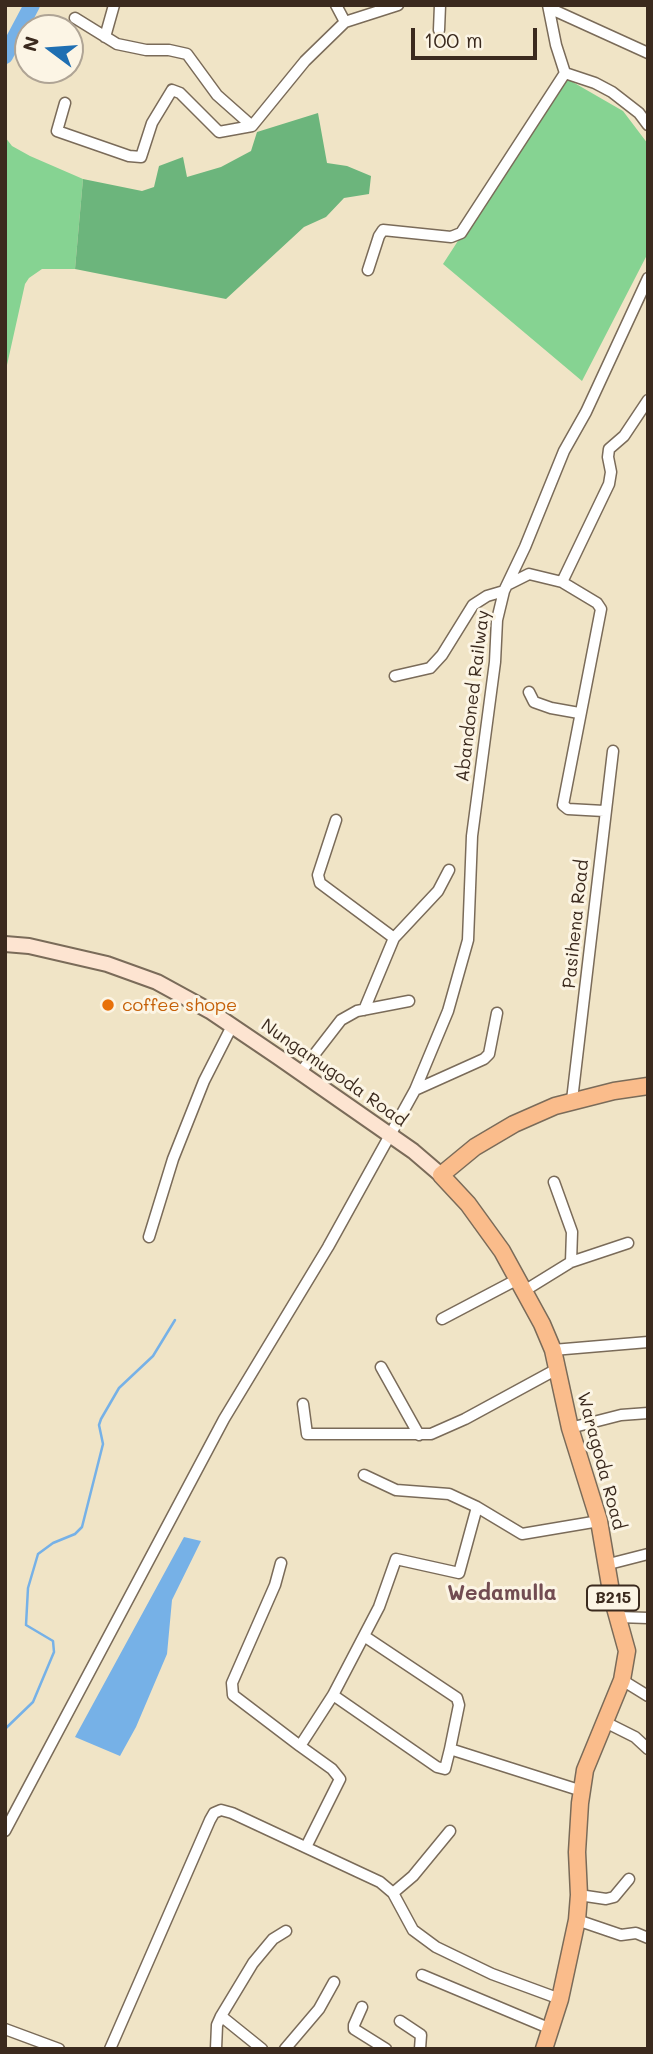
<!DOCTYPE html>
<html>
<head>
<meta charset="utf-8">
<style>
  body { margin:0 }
  #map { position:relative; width:653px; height:2054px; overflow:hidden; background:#f0e4c6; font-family:Mali,sans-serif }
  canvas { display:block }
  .frame { position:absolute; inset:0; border:7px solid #3b2a1e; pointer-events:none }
  .north { position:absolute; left:14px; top:14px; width:70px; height:70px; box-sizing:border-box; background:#fcf5e5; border:2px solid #afa495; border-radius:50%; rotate:286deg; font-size:19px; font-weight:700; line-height:28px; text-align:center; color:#3b2a1e }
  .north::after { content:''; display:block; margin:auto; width:24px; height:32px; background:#1f6fb2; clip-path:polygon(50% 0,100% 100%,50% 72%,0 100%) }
  .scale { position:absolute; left:411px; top:28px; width:126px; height:32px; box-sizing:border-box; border:4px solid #3b2a1e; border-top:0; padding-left:9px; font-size:21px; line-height:24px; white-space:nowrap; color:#3b2a1e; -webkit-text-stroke:5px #fcf5e5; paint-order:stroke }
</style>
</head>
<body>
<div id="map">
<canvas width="653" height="2054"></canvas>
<div class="frame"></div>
<div class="north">N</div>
<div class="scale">100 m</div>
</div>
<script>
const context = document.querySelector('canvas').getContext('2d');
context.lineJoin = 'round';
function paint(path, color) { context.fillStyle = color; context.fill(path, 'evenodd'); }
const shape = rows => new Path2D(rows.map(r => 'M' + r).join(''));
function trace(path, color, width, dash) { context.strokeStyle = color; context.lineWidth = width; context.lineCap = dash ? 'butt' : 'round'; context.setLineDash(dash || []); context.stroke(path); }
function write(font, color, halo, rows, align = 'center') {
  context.font = font + ' Mali,sans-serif'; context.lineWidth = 6; context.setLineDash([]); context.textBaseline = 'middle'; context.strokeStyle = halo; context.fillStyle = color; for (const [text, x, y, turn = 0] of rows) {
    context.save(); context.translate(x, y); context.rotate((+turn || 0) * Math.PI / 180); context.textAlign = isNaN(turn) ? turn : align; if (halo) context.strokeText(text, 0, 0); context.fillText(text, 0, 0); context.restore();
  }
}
const green = shape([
  [564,77,623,111,648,144,648,253,582,381,443,264],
  [5,137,12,146,30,156,83,179,75,269,42,269,29,278,25,284,5,374]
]);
const forest = shape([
  [318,113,327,163,347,166,371,176,369,194,344,198,326,217,304,227,226,299,75,269,83,179,142,191,154,187,159,166,183,157,187,177,221,167,251,151,257,132]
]);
const water = shape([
  [184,1537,201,1541,172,1600,167,1654,136,1727,120,1756,75,1737]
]);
const stream = shape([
  [5,1729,33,1702,54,1652,53,1641,26,1625,28,1588,38,1554,53,1543,75,1534,82,1527,103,1444,99,1425,101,1419,119,1388,153,1356,175,1320]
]);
const river = shape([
  [5,56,32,5]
]);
const street = shape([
  [336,5,345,22],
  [548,5,556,45,565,73,595,83,612,92,639,113,648,125],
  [549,8,648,53],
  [75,18,117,44,146,50,169,50,187,54,217,95,252,126],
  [439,30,440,5],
  [105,37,114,5],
  [65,103,57,131,129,156,141,157,152,123,172,90,180,93,219,132,252,126,305,61,345,22,398,5],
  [368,270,379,236,383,230,451,237,461,233,565,73],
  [562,582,609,484,611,472,608,457,609,449,624,436,648,400],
  [507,585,529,574,562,582,597,603,601,609,563,805,568,809,604,811],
  [395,676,430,668,442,655,473,605,487,596,504,591],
  [529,692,534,702,551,708,579,713],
  [336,820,318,875,320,883,394,938,364,1010],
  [394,938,438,891,449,870],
  [300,1073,341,1020,357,1011,409,1001],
  [415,1090,484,1059,489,1054,497,1013],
  [572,1100,613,751],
  [554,1182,572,1232,571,1262],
  [149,1237,173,1159,204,1081,232,1026],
  [524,1291,571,1262,628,1243],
  [442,1319,518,1279],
  [553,1350,648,1342],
  [381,1367,419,1435],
  [303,1404,307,1434,431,1434,465,1419,557,1369],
  [570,1428,621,1415,648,1413],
  [364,1475,396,1490,449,1494,477,1507],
  [281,1563,275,1585,232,1683,233,1695,300,1746],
  [605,1565,648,1554],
  [618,1617,648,1618],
  [364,1636,457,1698,459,1705,450,1749],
  [622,1680,648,1696],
  [333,1695,437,1767,445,1769,450,1749,582,1791],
  [605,1722,635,1737,648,1749],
  [5,1831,224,1419,328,1247,415,1090,448,1011,468,940,472,836,495,662,497,620,504,591,525,547,564,451,586,412,648,278],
  [306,1847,340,1779,332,1769,300,1746,333,1695,379,1607,396,1559,459,1573,477,1507,522,1534,599,1521],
  [393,1893,413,1876,450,1831],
  [579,1895,606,1899,614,1897,629,1879],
  [577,1920,621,1935,636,1933,648,1938],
  [422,1975,551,2029],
  [362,2007,354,2025,354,2029,386,2049],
  [221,2016,262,2049],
  [400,2021,421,2035,420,2049],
  [5,2029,59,2049],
  [110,2049,210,1820,214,1813,221,1810,232,1813,380,1882,393,1893,413,1930,436,1947,492,1974,560,1999],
  [216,2049,217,2025,221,2016,253,1963,273,1939,286,1931],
  [285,2049,319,2009,334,1982]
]);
const secondary = shape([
  [5,944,29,946,107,964,157,982,210,1011,278,1057,413,1151,441,1175]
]);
const primary = shape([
  [544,2049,560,1999,577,1920,579,1895,577,1852,580,1803,585,1770,622,1680,627,1651,612,1597,599,1521,570,1428,553,1350,542,1324,502,1251,468,1204,441,1175,475,1147,514,1124,555,1106,614,1091,648,1086]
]);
const markers = [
  [108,1005,7,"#e8710a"]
];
const shields = [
  [613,1598,52]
];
const shieldNames = [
  ["B215",613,1598]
];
const streetNames = [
  ["Abandoned Railway",473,696,-83],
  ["Pasihena Road",576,924,-84],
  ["Nungamugoda Road",334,1073,35],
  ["Waragoda Road",601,1461,75]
];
const foodNames = [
  ["coffee shope",122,1005]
];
const quarterNames = [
  ["Wedamulla",502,1594]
];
paint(green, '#86d392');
paint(forest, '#6cb57c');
paint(water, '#76b1e7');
trace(stream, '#76b1e7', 2.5);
trace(river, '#76b1e7', 16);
trace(street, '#7a6b59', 13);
trace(secondary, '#7a6b59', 18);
trace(primary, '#7a6b59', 19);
trace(street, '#fff', 10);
trace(secondary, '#fde4d1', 14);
trace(primary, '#fabc8b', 16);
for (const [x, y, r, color] of markers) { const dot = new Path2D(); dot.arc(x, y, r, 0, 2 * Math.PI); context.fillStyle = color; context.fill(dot); trace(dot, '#fcf5e5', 2.5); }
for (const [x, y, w] of shields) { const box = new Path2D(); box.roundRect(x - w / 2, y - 12.5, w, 25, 5); context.fillStyle = '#fcf5e5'; context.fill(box); trace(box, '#3b2a1e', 2); }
write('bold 16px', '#3b2a1e', null, shieldNames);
write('18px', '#3b2a1e', '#fcf5e5', streetNames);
write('18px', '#c56008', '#fcf5e5', foodNames, 'left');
write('bold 21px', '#724c52', '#fcf5e5', quarterNames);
</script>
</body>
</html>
